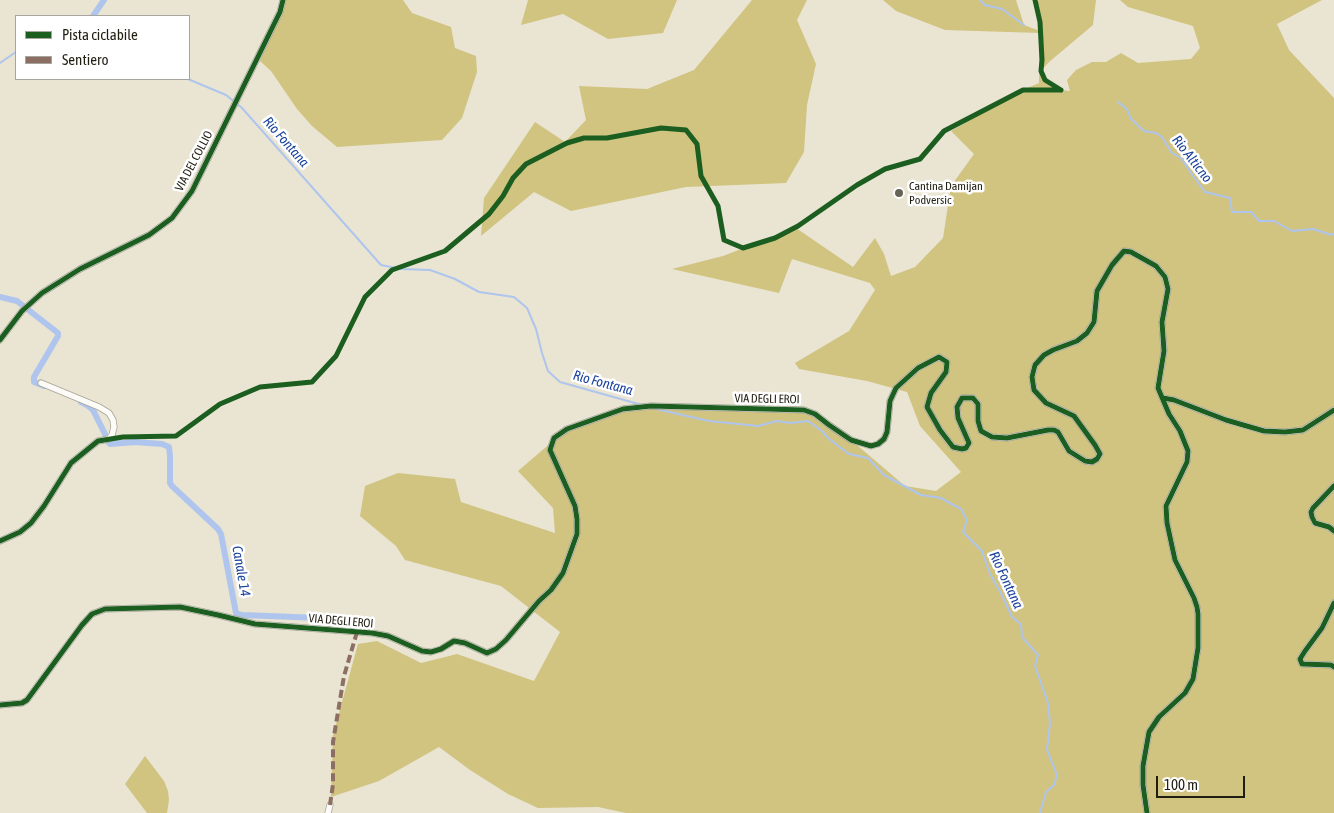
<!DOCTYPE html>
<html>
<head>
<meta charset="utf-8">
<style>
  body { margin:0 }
  #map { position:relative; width:1334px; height:813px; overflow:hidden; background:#e9e5d2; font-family:"Asap Condensed",sans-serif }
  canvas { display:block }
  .legend { position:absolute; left:15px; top:15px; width:175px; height:65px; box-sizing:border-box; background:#fff; border:1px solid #a6a5a0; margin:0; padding:6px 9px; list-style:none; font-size:15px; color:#201e11 }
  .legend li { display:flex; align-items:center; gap:10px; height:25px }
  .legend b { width:25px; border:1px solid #a6a5a0 }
  .scale { position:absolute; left:1156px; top:776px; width:89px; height:22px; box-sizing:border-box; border:2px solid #201e11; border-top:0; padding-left:6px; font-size:15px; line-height:18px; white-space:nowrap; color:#201e11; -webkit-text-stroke:4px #fff; paint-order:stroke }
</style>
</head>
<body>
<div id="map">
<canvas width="1334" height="813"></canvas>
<ul class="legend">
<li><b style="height:6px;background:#1b5e20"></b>Pista ciclabile</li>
<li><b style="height:6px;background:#8d6e63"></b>Sentiero</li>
</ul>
<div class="scale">100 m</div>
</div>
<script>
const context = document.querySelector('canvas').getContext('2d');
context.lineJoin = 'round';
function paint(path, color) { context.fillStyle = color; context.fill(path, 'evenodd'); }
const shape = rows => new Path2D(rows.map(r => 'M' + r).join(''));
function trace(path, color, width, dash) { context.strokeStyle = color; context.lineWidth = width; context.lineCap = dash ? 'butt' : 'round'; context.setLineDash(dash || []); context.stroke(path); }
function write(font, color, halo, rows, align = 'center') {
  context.font = font + ' "Asap Condensed",sans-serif'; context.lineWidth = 5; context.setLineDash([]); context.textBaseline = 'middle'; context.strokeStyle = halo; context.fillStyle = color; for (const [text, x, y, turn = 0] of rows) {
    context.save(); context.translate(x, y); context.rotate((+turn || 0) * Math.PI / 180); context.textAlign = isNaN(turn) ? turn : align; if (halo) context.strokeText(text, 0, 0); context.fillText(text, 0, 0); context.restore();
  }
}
const forest = shape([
  [283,0,403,0,412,13,451,27,455,48,476,56,477,72,462,118,442,140,337,147,312,126,297,109,271,71,260,61,280,12],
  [528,0,677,0,663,33,608,39,563,14,521,25],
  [752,0,807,0,797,20,816,64,807,105,804,152,786,183,686,187,571,211,534,192,481,236,484,198,535,122,565,142,586,120,579,86,647,89,694,70],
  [883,0,1016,0,1024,25,1040,31,1036,3,1039,0,1096,0,1093,25,1049,62,1041,71,1045,80,1061,90,1070,91,1067,80,1076,70,1092,62,1106,62,1121,53,1138,63,1191,59,1200,48,1193,26,1128,7,1120,0,1322,0,1277,24,1289,50,1334,98,1334,813,626,813,598,807,538,808,508,794,470,770,439,747,379,781,331,797,333,735,358,644,377,641,421,663,457,654,534,681,560,632,501,586,405,560,396,546,360,516,365,486,398,473,455,479,461,502,555,533,553,508,518,471,567,429,623,409,651,406,804,410,851,440,905,486,936,491,961,472,920,426,907,392,867,381,799,369,795,363,849,331,875,290,870,283,792,259,779,293,672,269,723,256,796,228,853,267,875,238,884,254,891,276,915,267,943,238,951,186,974,154,951,131,1023,90,1039,83,1040,33,945,30,896,11],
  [145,756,164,781,168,791,169,800,167,813,147,813,125,784]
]);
const stream = shape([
  [980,0,985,5,1002,9,1024,25],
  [0,63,16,52],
  [188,79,226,95,242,108,381,265,401,269,430,270,455,279,479,292,514,297,527,308,536,329,542,353,548,371,560,382,642,405],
  [1118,102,1127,109,1131,119,1144,131,1156,133,1162,137,1172,153,1181,158,1191,173,1205,192,1230,198,1232,212,1251,212,1259,221,1274,221,1292,231,1313,229,1332,235,1334,234],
  [656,409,709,421,758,426,777,421,790,423,808,421,822,431,828,438,849,454,868,458,884,475,921,495,941,498,961,509,967,520,963,532,982,551,990,574,1001,593,1012,617,1021,624,1022,637,1038,655,1035,666,1048,703,1050,723,1047,750,1057,775,1054,785,1046,792,1040,813]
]);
const canal = shape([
  [93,16,104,0],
  [0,297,17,301,58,333,58,336,34,377,34,382,44,386],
  [81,402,87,405,93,410,106,436],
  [108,442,110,444,135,442,162,444,169,447,170,456,170,483,172,486,218,529,221,534,236,613,242,615,346,619]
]);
const street = shape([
  [0,340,22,311,42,293,80,269,149,235,172,218,192,191,280,12,283,0],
  [1163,398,1174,400,1226,420,1264,431,1285,432,1303,430,1334,410],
  [1334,486,1313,508,1311,512,1312,517,1315,523,1329,527,1334,531],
  [0,541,20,532,31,523,44,506,71,463,98,441,109,439,112,435,114,427,113,420,109,413,99,407,41,383],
  [1334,603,1322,628,1305,651,1300,659,1302,664,1331,665,1334,667],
  [0,705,22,703,27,700,82,625,92,614,105,609,180,607,218,615,255,624,372,633,388,636,422,651,431,652,441,649,454,641,465,643,487,653,496,649,506,640,539,601,551,590,563,573,577,534,577,519,575,506,550,450,554,438,567,429,623,409,651,406,804,410,815,414,829,425,851,440,871,446,878,444,884,439,887,432,890,401,896,388,918,368,939,357,947,362,946,372,931,393,927,407,940,430,953,447,962,449,966,448,969,443,958,418,957,407,962,398,973,398,978,404,978,421,981,431,992,437,1007,438,1048,430,1054,430,1058,432,1069,451,1085,461,1092,462,1097,459,1100,454,1095,445,1074,416,1046,403,1034,390,1032,377,1035,365,1044,355,1053,350,1077,341,1087,333,1094,322,1097,291,1112,265,1124,251,1131,252,1156,266,1165,277,1168,289,1162,322,1164,351,1158,388,1169,414,1180,431,1188,451,1187,462,1166,506,1167,523,1175,560,1194,598,1197,607,1198,614,1198,648,1193,679,1185,693,1159,717,1149,732,1143,766,1143,785,1147,813],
  [328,813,330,805]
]);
const quiet = shape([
  [330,805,333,784,333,742,344,676,357,632]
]);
const cycleway = shape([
  [1035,0,1040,22,1042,60,1041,71,1045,80,1061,90],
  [0,340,22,311,42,293,80,269,149,235,172,218,192,191,280,12,283,0],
  [1163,398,1174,400,1226,420,1264,431,1285,432,1303,430,1334,410],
  [1334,486,1313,508,1311,512,1312,517,1315,523,1329,527,1334,531],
  [0,541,20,532,31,523,44,506,71,463,98,441,123,437,176,436,220,404,260,387,312,382,336,356,365,297,392,270,445,251,489,214,503,196,513,178,526,164,567,143,584,138,607,138,661,128,686,130,697,144,701,176,718,206,724,240,743,248,775,238,798,226,857,185,885,169,920,159,944,131,1023,90,1061,90],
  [1334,603,1322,628,1305,651,1300,659,1302,664,1331,665,1334,667],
  [0,705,22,703,27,700,82,625,92,614,105,609,180,607,218,615,255,624,372,633,388,636,422,651,431,652,441,649,454,641,465,643,487,653,496,649,506,640,539,601,551,590,563,573,577,534,577,519,575,506,550,450,554,438,567,429,623,409,651,406,804,410,815,414,829,425,851,440,871,446,878,444,884,439,887,432,890,401,896,388,918,368,939,357,947,362,946,372,931,393,927,407,940,430,953,447,962,449,966,448,969,443,958,418,957,407,962,398,973,398,978,404,978,421,981,431,992,437,1007,438,1048,430,1054,430,1058,432,1069,451,1085,461,1092,462,1097,459,1100,454,1095,445,1074,416,1046,403,1034,390,1032,377,1035,365,1044,355,1053,350,1077,341,1087,333,1094,322,1097,291,1112,265,1124,251,1131,252,1156,266,1165,277,1168,289,1162,322,1164,351,1158,388,1169,414,1180,431,1188,451,1187,462,1166,506,1167,523,1175,560,1194,598,1197,607,1198,614,1198,648,1193,679,1185,693,1159,717,1149,732,1143,766,1143,785,1147,813]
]);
const markers = [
  [899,193,5,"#666455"]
];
const streetNames = [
  ["VIA DEL COLLIO",194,161,-62],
  ["VIA DEGLI EROI",767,399,1],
  ["VIA DEGLI EROI",341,621,5]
];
const poiNames = [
  ["Cantina Damijan",909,186],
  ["Podversic",909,200]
];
const waterNames = [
  ["Rio Fontana",286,142,49],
  ["Rio Alticno",1192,159,52],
  ["Rio Fontana",603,383,15],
  ["Canale 14",241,571,80],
  ["Rio Fontana",1006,580,65]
];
paint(forest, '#d1c380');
trace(stream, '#afc5ed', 2);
trace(canal, '#afc5ed', 6);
trace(street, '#a5a294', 7);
trace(street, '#fcfbf8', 5.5);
trace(quiet, '#8d6e63', 4, [8, 4]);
trace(cycleway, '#1b5e20', 5);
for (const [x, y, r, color] of markers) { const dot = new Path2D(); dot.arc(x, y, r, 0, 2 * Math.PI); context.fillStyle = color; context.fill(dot); trace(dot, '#fff', 2); }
write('12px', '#201e11', '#fff', streetNames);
write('12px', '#201e11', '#fff', poiNames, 'left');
write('italic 14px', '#19419c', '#fff', waterNames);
</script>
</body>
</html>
